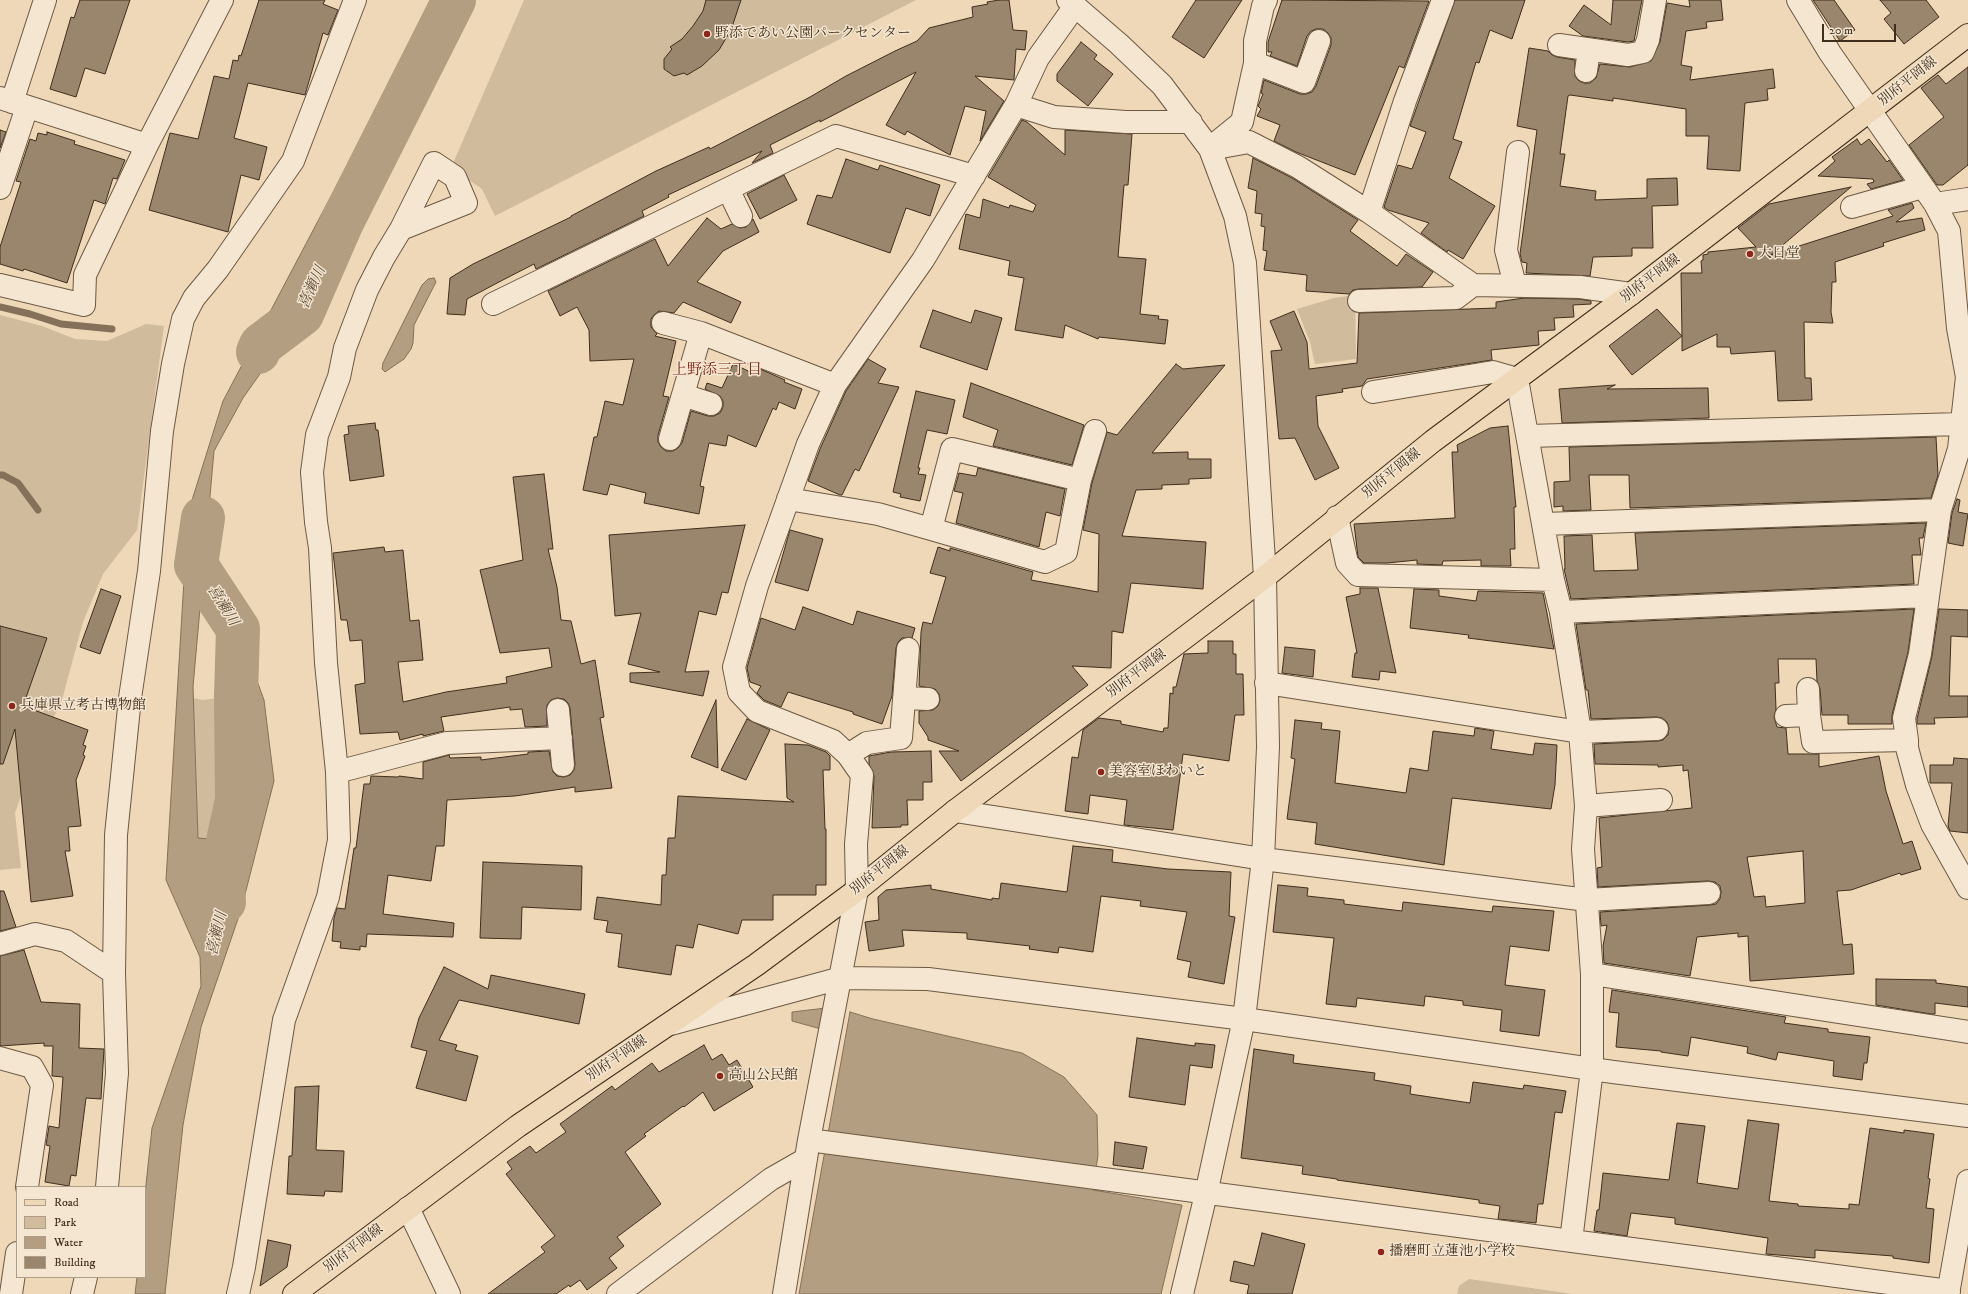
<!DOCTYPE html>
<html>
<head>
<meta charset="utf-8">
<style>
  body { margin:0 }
  #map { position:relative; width:1968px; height:1294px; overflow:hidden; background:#eed8b7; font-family:"IM FELL DW Pica",serif }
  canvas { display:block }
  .legend { position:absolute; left:16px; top:1186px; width:130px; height:92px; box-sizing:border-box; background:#f4e6d0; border:1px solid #ac9c88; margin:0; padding:5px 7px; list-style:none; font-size:12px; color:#402e1c }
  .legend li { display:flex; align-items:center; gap:8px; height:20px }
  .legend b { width:20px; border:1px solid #ac9c88 }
  .scale { position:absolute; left:1822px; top:24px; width:74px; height:18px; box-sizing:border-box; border:2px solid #402e1c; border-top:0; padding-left:5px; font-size:12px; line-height:14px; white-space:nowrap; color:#402e1c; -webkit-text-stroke:3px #f4e6d0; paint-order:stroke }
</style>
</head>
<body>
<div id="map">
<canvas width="1968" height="1294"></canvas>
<ul class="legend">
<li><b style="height:5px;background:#eed8b7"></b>Road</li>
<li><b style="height:11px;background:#d0bb9d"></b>Park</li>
<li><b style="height:11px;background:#b39e82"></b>Water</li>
<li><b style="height:11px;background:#9a866d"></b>Building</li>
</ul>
<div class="scale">20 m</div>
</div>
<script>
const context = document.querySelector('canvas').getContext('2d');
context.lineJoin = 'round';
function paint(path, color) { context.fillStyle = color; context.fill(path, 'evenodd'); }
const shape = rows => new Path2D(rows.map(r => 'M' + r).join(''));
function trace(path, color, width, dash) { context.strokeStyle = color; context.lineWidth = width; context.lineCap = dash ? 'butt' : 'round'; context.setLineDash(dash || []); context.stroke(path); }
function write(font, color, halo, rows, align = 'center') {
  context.font = font + ' "IM FELL DW Pica","Noto Serif JP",serif'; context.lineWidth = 3; context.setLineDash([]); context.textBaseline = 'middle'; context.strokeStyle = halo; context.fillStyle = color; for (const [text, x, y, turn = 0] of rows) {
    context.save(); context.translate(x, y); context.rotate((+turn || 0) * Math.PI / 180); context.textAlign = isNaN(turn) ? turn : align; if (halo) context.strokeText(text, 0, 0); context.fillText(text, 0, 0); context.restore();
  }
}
const green = shape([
  [524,0,916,0,495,216,482,189,451,168],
  [1355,295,1356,359,1315,364,1310,342,1297,309,1334,298],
  [0,315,42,326,75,339,107,341,146,324,164,326,137,530,103,574,83,622,62,700,35,756,15,813,21,868,0,870],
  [236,696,251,768,230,841,198,839,193,698,202,700],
  [1469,1279,1573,1294,1457,1294,1459,1286]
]);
const water = shape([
  [438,0,454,0,342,222,302,314,243,398,214,451,193,687,198,838,230,841,251,768,236,696,238,629,264,700,274,781,241,910,201,1027,183,1125,165,1294,135,1294,137,1277,145,1277,145,1194,152,1128,201,986,200,957,166,880,188,513,223,401,376,111,399,82,438,11,438,0],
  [434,278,436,282,414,325,413,343,411,349,404,359,385,372,382,369,383,363,422,285,428,279,434,278],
  [826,1008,821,1029,792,1021,792,1012,826,1008],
  [850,1012,873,1019,1022,1053,1064,1077,1097,1115,1098,1155,1093,1190,1182,1205,1161,1294,799,1294,850,1012]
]);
const stream = shape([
  [0,307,30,314,61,324,112,329],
  [0,475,3,475,18,483,38,510]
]);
const river = shape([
  [258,352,261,345,302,314,342,222,454,0],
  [203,518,196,565,238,629,236,696,237,800,222,869,224,902]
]);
const building = shape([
  [80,0,130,0,105,74,85,68,76,97,50,89,71,17,74,18,80,0],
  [259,0,325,0,323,4,338,10,328,35,323,33,305,95,248,83,234,138,267,147,259,180,241,175,228,232,149,210,170,133,198,139,214,76,229,79,233,60,238,61,239,55,241,56,259,0],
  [706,0,741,0,731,30,719,50,702,66,687,75,684,73,674,76,664,69,664,59,672,49,670,47,682,39,693,26,703,11,706,0],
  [999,0,1009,0,1013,30,1027,31,1025,50,1016,49,1014,80,975,76,1004,101,980,141,986,111,965,106,950,155,907,131,905,135,886,125,916,72,820,122,820,120,770,145,773,153,752,163,762,151,668,195,669,197,642,211,644,216,536,269,534,264,499,282,467,299,465,315,447,314,450,278,473,264,571,217,571,216,656,171,709,147,710,149,810,97,846,76,895,51,917,41,929,28,973,17,972,7,988,4,987,2,999,0],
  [1196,0,1242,0,1204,58,1172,37,1196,0],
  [1282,0,1429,1,1404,68,1399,66,1355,175,1296,152,1274,141,1280,125,1257,116,1261,109,1258,106,1263,94,1261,93,1264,80,1300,94,1306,94,1312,92,1316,86,1331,45,1331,38,1328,33,1323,29,1316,29,1311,31,1307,36,1297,66,1270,56,1272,52,1268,52,1268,42,1282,0],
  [1455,0,1525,0,1512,39,1490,30,1479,63,1476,62,1453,139,1462,142,1449,178,1495,206,1463,259,1448,250,1447,252,1421,233,1429,223,1388,210,1384,207,1398,165,1412,169,1426,132,1410,126,1455,0],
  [1613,0,1642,0,1634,41,1628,42,1583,36,1569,26,1584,5,1611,25,1613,0],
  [1689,0,1721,0,1723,20,1706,22,1707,28,1686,31,1681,65,1692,67,1690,80,1773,69,1775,88,1767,89,1768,100,1745,103,1740,171,1707,169,1709,136,1686,136,1686,109,1613,98,1613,101,1570,95,1568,96,1560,154,1565,154,1560,186,1596,191,1595,200,1647,198,1647,179,1677,178,1678,205,1652,206,1653,248,1632,248,1632,256,1593,257,1590,276,1526,273,1527,263,1522,262,1520,254,1537,130,1517,126,1529,48,1548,51,1552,55,1557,57,1575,60,1575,76,1579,81,1584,83,1590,83,1596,78,1600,64,1630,67,1651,61,1660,42,1667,3,1690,7,1689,0],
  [1813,0,1834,0,1855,30,1840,41,1813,0],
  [1880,0,1926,0,1939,17,1904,44,1884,19,1891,13,1880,0],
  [1081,42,1097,55,1094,59,1113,74,1088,106,1057,81,1057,74,1081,42],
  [1968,67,1968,165,1943,185,1937,185,1909,145,1944,117,1921,88,1938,75,1946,84,1968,67],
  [1022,120,1027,122,1065,155,1065,130,1132,134,1128,185,1124,185,1118,257,1146,259,1140,314,1159,316,1158,319,1168,320,1165,344,1099,337,1098,339,1065,325,1063,338,1015,330,1024,278,1008,275,1010,261,959,249,966,214,980,218,983,199,1009,208,1010,205,1033,212,1036,205,988,177,1022,120],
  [0,130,6,132,0,148,0,130],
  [47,132,75,141,74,144,125,160,117,179,113,178,105,204,94,200,67,283,24,269,23,271,0,264,0,247,21,182,16,181,30,139,36,141,38,133,47,135,47,132],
  [1857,139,1861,145,1869,139,1887,162,1889,160,1903,180,1871,189,1867,184,1874,182,1873,179,1818,176,1835,161,1832,157,1857,139],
  [1253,158,1292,178,1358,220,1350,231,1397,266,1406,254,1433,272,1422,287,1359,289,1353,290,1349,294,1306,291,1307,275,1264,270,1267,251,1263,250,1265,227,1261,226,1262,214,1255,213,1257,191,1248,188,1253,158],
  [846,159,878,170,880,165,940,185,930,216,906,208,890,253,807,224,817,195,832,198,846,159],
  [784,175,797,200,760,219,747,194,784,175],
  [1851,187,1771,255,1893,216,1888,210,1912,203,1914,208,1896,222,1922,218,1925,230,1883,243,1884,246,1835,262,1836,282,1832,282,1831,312,1833,323,1804,322,1805,378,1811,378,1812,400,1778,401,1775,351,1731,354,1730,347,1717,347,1717,334,1682,351,1682,336,1632,375,1609,346,1657,309,1682,336,1681,273,1702,273,1701,261,1703,260,1703,255,1708,254,1708,252,1756,247,1738,228,1769,204,1851,187],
  [707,218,721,229,732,224,740,228,746,227,753,219,759,232,723,251,697,282,741,302,731,323,683,302,674,313,659,311,654,315,651,319,651,327,657,334,655,336,676,341,663,396,669,397,658,435,658,442,661,447,666,451,673,451,678,448,682,443,691,411,708,416,714,416,720,413,723,407,723,401,720,396,705,389,707,383,722,388,733,364,757,375,760,369,785,380,784,382,802,389,795,409,779,402,776,410,773,408,756,447,728,435,726,446,709,443,700,486,704,487,699,514,644,503,646,493,610,484,607,495,583,490,594,437,597,437,605,401,623,405,634,359,590,361,589,330,577,307,560,316,548,291,655,239,668,266,707,218],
  [1524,298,1579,299,1591,301,1591,304,1573,305,1574,317,1554,318,1555,330,1538,331,1539,345,1491,350,1492,360,1367,379,1362,386,1342,389,1343,392,1316,396,1318,426,1339,468,1315,480,1295,438,1279,439,1271,351,1282,350,1270,321,1294,311,1307,342,1309,369,1357,363,1359,313,1496,308,1496,302,1524,298],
  [933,310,971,323,975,310,1002,318,987,370,920,347,933,310],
  [868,359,886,369,878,383,899,387,859,471,855,469,842,495,840,495,808,481,820,449,846,391,868,359],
  [1176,364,1183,369,1225,365,1152,453,1188,452,1188,459,1211,459,1211,478,1189,479,1189,484,1162,485,1162,489,1136,490,1122,536,1206,542,1203,589,1131,583,1123,633,1112,631,1111,668,1072,666,1088,685,961,781,939,751,959,751,928,740,928,737,919,723,919,711,933,710,938,706,940,700,939,694,935,689,919,686,921,632,923,622,932,624,946,577,930,573,938,547,950,551,950,548,1033,572,1031,580,1098,592,1099,534,1083,530,1092,483,1107,432,1117,435,1176,364],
  [971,383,1084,425,1072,465,993,446,998,430,963,417,971,383],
  [1615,385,1607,389,1708,388,1709,418,1562,423,1559,389,1615,385],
  [916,391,955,400,947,434,927,430,918,468,920,468,918,474,926,475,920,501,900,497,901,494,893,492,916,391],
  [375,423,376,430,378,430,384,476,350,481,344,435,349,434,348,426,375,423],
  [1508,426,1516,507,1514,507,1515,549,1510,549,1511,566,1481,566,1481,560,1443,561,1442,565,1417,564,1417,560,1387,563,1364,563,1358,557,1354,524,1455,518,1452,452,1458,452,1457,445,1490,428,1508,426],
  [1936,437,1938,475,1931,498,1630,508,1629,475,1589,475,1591,510,1563,511,1563,506,1554,507,1554,482,1570,481,1569,447,1936,437],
  [978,468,1065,489,1060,516,1046,512,1039,547,956,523,963,493,954,491,959,473,976,476,978,468],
  [544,474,553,549,548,549,557,587,561,620,571,621,581,664,595,660,604,717,600,718,612,788,575,792,575,787,515,796,447,800,444,846,436,846,431,881,388,875,383,914,454,923,453,937,367,934,366,947,360,946,360,950,340,948,341,942,332,941,334,918,337,908,345,909,354,848,356,848,364,784,370,784,371,776,398,777,399,776,423,779,423,762,449,755,450,758,481,757,481,760,528,754,528,752,549,751,553,772,557,776,564,777,570,775,574,770,575,764,570,708,568,703,564,699,557,698,551,700,547,705,547,726,525,727,522,709,510,710,510,707,441,717,444,731,423,736,423,734,400,740,398,732,360,734,355,685,365,683,362,640,350,641,347,620,341,620,333,553,384,547,385,552,403,550,410,621,419,620,423,660,398,662,403,702,446,692,507,683,506,677,552,667,549,648,500,653,480,570,523,560,513,477,544,474],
  [1957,499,1960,500,1958,512,1968,514,1963,546,1948,543,1952,513,1957,499],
  [1926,523,1923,538,1919,538,1921,555,1912,555,1914,584,1571,599,1564,569,1565,569,1564,536,1592,535,1594,571,1638,570,1635,533,1926,523],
  [745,525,728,593,722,592,716,615,699,611,685,672,709,671,703,696,630,682,630,673,660,672,628,664,641,613,615,616,609,535,745,525],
  [790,530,823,539,808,591,775,582,790,530],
  [1360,588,1378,588,1396,673,1380,671,1379,680,1352,677,1355,653,1357,653,1346,597,1360,594,1360,588],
  [101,589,121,596,100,654,80,647,101,589],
  [1414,589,1439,590,1439,596,1476,601,1478,591,1543,593,1554,649,1468,638,1469,635,1410,628,1414,589],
  [803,607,853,625,857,611,915,628,912,638,902,638,898,642,896,648,892,696,882,724,853,714,853,712,788,692,781,707,764,700,757,693,761,686,750,682,747,668,761,618,795,630,803,607],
  [1914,609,1908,652,1892,715,1892,724,1848,724,1848,715,1822,715,1820,689,1817,681,1816,659,1778,659,1779,683,1775,683,1776,709,1774,717,1777,727,1786,728,1788,754,1819,754,1819,767,1879,756,1886,791,1903,844,1912,841,1921,869,1901,875,1900,873,1851,890,1837,891,1843,945,1852,944,1854,974,1750,981,1748,936,1738,937,1738,933,1697,937,1690,976,1604,963,1603,946,1607,925,1601,926,1600,912,1710,905,1716,904,1720,899,1721,892,1720,886,1715,882,1708,881,1598,887,1597,868,1602,867,1599,818,1692,808,1688,770,1683,771,1683,765,1658,767,1658,765,1595,764,1594,744,1658,741,1663,740,1668,735,1669,728,1667,722,1662,718,1657,717,1591,719,1588,690,1586,690,1576,624,1914,609],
  [1803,851,1805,903,1766,907,1765,896,1754,897,1747,857,1803,851],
  [1939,609,1968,610,1968,637,1951,636,1949,696,1968,696,1968,717,1934,718,1935,724,1917,724,1917,719,1932,656,1939,609],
  [0,626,47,638,23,706,88,730,83,745,86,746,83,755,85,756,76,780,81,826,68,827,70,851,65,851,73,896,31,902,15,729,3,764,0,764,0,626],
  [1208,641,1233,641,1233,654,1236,654,1236,674,1243,674,1244,715,1235,715,1229,761,1183,754,1173,830,1124,825,1127,800,1090,795,1088,814,1065,811,1072,757,1078,758,1083,730,1099,718,1121,721,1121,724,1163,732,1164,728,1168,728,1170,693,1173,694,1173,687,1176,687,1184,654,1208,653,1208,641],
  [1285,647,1315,650,1313,677,1282,673,1285,647],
  [716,700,718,768,691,757,716,700],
  [747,719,770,730,746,780,721,770,747,719],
  [1295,720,1322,723,1321,729,1340,731,1335,783,1406,793,1410,768,1428,771,1433,731,1474,736,1475,728,1494,731,1491,749,1533,755,1535,743,1557,745,1555,785,1551,809,1452,798,1444,865,1315,844,1317,823,1287,819,1295,759,1291,758,1295,720],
  [785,744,808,745,826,752,830,756,830,770,823,770,825,829,826,829,826,885,816,885,816,895,773,895,773,920,742,920,738,934,698,924,693,948,676,945,671,975,618,967,622,934,606,932,608,921,594,919,597,897,661,905,662,875,666,875,668,838,675,838,678,796,794,802,787,798,785,744],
  [931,751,932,782,923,782,923,800,907,800,908,825,901,825,901,827,872,828,874,776,869,764,869,756,891,752,931,751],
  [1954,758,1968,759,1968,833,1950,831,1948,826,1952,783,1930,783,1930,765,1953,765,1954,758],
  [1073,846,1113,850,1112,862,1168,869,1231,872,1229,916,1235,917,1224,984,1188,977,1191,962,1177,959,1187,912,1140,906,1141,901,1101,896,1093,952,1059,947,1058,953,1029,949,1030,946,967,939,967,933,902,930,904,946,869,951,865,922,879,920,878,897,886,890,931,885,931,889,992,900,992,898,999,899,1001,883,1067,892,1073,846],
  [483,862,582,866,581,910,522,907,521,939,480,938,483,862],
  [1278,885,1308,888,1307,896,1344,900,1344,904,1402,911,1403,902,1492,912,1493,906,1554,911,1549,951,1510,946,1505,985,1545,990,1539,1036,1500,1031,1502,1010,1463,1005,1463,1001,1425,996,1424,1006,1357,998,1356,1007,1326,1004,1334,938,1273,932,1278,885],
  [0,891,4,891,16,927,0,931,0,891],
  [24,950,41,1002,80,1004,79,1048,104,1049,101,1099,86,1098,76,1176,71,1175,69,1186,45,1182,50,1146,46,1145,49,1126,59,1128,63,1077,52,1076,53,1046,44,1046,44,1043,0,1046,0,956,24,950],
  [444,967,488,989,491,975,585,994,579,1024,459,1000,439,1040,457,1045,455,1050,478,1056,466,1101,416,1088,427,1051,411,1047,419,1018,444,967],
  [1876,979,1936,980,1936,983,1968,987,1968,1007,1935,1003,1935,1014,1931,1014,1876,1005,1876,979],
  [1612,990,1786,1017,1784,1023,1828,1029,1828,1032,1870,1037,1867,1063,1864,1063,1862,1080,1833,1076,1834,1061,1778,1052,1776,1060,1747,1053,1748,1047,1691,1037,1688,1056,1661,1052,1661,1051,1616,1047,1619,1013,1609,1012,1612,990],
  [1137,1038,1195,1046,1195,1043,1215,1045,1212,1068,1190,1065,1185,1105,1129,1097,1137,1038],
  [704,1045,712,1060,722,1054,729,1065,737,1060,753,1087,714,1111,703,1092,684,1107,683,1106,644,1134,646,1136,625,1152,661,1204,617,1237,624,1246,609,1258,617,1268,587,1290,580,1280,570,1287,569,1285,556,1294,488,1294,545,1252,541,1247,555,1236,506,1174,512,1169,507,1162,530,1146,536,1153,566,1132,560,1124,612,1086,615,1090,652,1063,659,1072,704,1045],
  [1254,1049,1294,1055,1293,1063,1375,1073,1374,1080,1411,1086,1410,1094,1470,1103,1473,1082,1523,1089,1524,1085,1566,1091,1562,1113,1555,1112,1543,1204,1538,1204,1536,1223,1498,1219,1500,1206,1479,1203,1479,1200,1337,1180,1337,1179,1302,1174,1303,1166,1241,1158,1254,1049],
  [319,1086,316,1150,344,1151,342,1192,325,1191,324,1196,287,1194,289,1156,292,1156,295,1087,319,1086],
  [1748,1120,1779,1124,1769,1201,1798,1204,1798,1206,1849,1209,1849,1204,1859,1205,1870,1128,1904,1133,1904,1130,1934,1134,1928,1178,1930,1179,1926,1208,1934,1209,1929,1263,1893,1258,1893,1256,1815,1250,1815,1258,1766,1254,1768,1238,1675,1224,1675,1218,1631,1213,1627,1236,1594,1231,1597,1210,1599,1210,1603,1173,1669,1180,1677,1123,1705,1126,1697,1183,1738,1189,1748,1120],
  [1115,1142,1147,1147,1143,1169,1113,1165,1115,1142],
  [1262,1233,1305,1244,1292,1294,1247,1294,1249,1285,1230,1281,1234,1261,1254,1266,1262,1233],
  [268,1240,291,1245,287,1267,260,1286,268,1240]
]);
const minor = shape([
  [1068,0,1119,44,1162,85,1210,149,1235,216,1245,263,1265,577,1268,747,1263,859,1244,1019,1206,1194,1182,1294],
  [1798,0,1830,53,1935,204,1949,231,1958,328,1967,377,1959,449,1940,510,1920,654,1904,718,1907,740,1907,748,1917,785,1932,824,1968,888],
  [1075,6,1038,58,1016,105,1054,117,1126,122,1191,122],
  [1559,45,1628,55,1643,52,1648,40,1655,0],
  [1255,63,1304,82,1319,41],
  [1586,71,1589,50],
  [0,98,147,145,222,0],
  [12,102,45,0],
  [1210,148,1242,122,1255,63,1255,41,1263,6,1266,0],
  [1210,149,1249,142,1298,167,1369,212,1473,285,1580,287,1631,294],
  [0,188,27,107],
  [728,189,741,216],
  [1935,204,1968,199],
  [1852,207,1923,187],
  [1369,212,1405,101,1443,0],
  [0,285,84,305,85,275,147,145],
  [1515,285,1506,250,1518,152],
  [1359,301,1456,298,1473,285],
  [493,304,836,136,974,176],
  [663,323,701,333,835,385],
  [1373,392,1493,372,1517,379,1553,580,1561,612,1580,732,1586,806,1583,849,1592,974,1592,1069,1571,1241],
  [683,395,711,404],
  [1528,436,1961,424],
  [670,439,701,333],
  [1080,480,1095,431],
  [788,499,878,514,931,529,952,449,1080,480,1066,552,1045,562,931,529],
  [1337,517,1347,563,1358,575,1553,580],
  [1544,524,1940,510],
  [1561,612,1927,596],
  [1266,683,1580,732,1657,729],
  [1808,689,1809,715,1813,742,1907,740],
  [904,698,928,699],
  [558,710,563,765],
  [1786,716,1809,715],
  [848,755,867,743,901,738,908,649],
  [337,772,447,743,561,738],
  [1586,806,1661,800],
  [955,811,1263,859,1587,900,1709,893],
  [0,944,35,934,66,941,114,973],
  [1592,974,1968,1032],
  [671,1024,841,978,928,979,1244,1019,1613,1072,1968,1116],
  [0,1058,32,1067,42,1085,27,1187],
  [809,1140,1949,1291],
  [107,1187,117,1073,114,973,116,835,130,698,149,571,162,431,173,364,183,319,194,298,218,269,293,161,355,0],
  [408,1208,449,1294],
  [11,1294,17,1253],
  [82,1294,86,1277],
  [238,1294,244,1267,284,1020,328,897,339,840,337,772,326,663,320,548,316,522,312,472,317,435,339,377,345,348,367,290,384,257,401,229,434,163,455,177,466,203,401,229],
  [618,1294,771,1179,806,1159],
  [784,1294,809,1140,857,890,856,844,862,775,848,755,833,741,757,711,739,692,734,667,757,586,808,444,835,385,923,260,1016,105],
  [1948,1294,1968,1181]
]);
const major = shape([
  [294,1294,518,1126,756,965,857,890,955,811,1265,577,1433,441,1631,294,1968,35]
]);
const markers = [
  [707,34,4,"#8f2418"],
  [1750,254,4,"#8f2418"],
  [12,706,4,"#8f2418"],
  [1101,772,4,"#8f2418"],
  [720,1076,4,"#8f2418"],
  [1381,1252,4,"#8f2418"]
];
const poiNames = [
  ["野添であい公園パークセンター",715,34],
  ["大日堂",1758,254],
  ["兵庫県立考古博物館",20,706],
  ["美容室ほわいと",1109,772],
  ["高山公民館",728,1076],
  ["播磨町立蓮池小学校",1389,1252]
];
const streetNames = [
  ["別府平岡線",1908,82,-38],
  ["別府平岡線",1651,279,-37],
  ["別府平岡線",1392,474,-39],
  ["別府平岡線",1137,674,-37],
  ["別府平岡線",880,871,-38],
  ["別府平岡線",617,1059,-34],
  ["別府平岡線",354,1249,-37]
];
const waterNames = [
  ["喜瀬川",313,288,-66],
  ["喜瀬川",222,606,58],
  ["喜瀬川",218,934,-77]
];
const neighbourhoodNames = [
  ["上野添三丁目",717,371]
];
paint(green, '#d0bb9d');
paint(water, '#b39e82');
trace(water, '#857159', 1);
trace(stream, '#857159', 7);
trace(river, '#b39e82', 44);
paint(building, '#9a866d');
trace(building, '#402e1c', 1);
trace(minor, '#6c5843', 24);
trace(major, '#402e1c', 24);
trace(minor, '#f4e6d0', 22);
trace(major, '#eed8b7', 22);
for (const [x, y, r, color] of markers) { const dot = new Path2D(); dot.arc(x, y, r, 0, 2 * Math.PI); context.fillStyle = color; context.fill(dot); trace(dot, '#f4e6d0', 1.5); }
write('14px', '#402e1c', '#f4e6d0', poiNames, 'left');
write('14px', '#402e1c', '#f4e6d0', streetNames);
write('italic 15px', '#5d4a36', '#f4e6d0', waterNames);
write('15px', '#7a1f14', '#f4e6d0', neighbourhoodNames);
</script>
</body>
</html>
